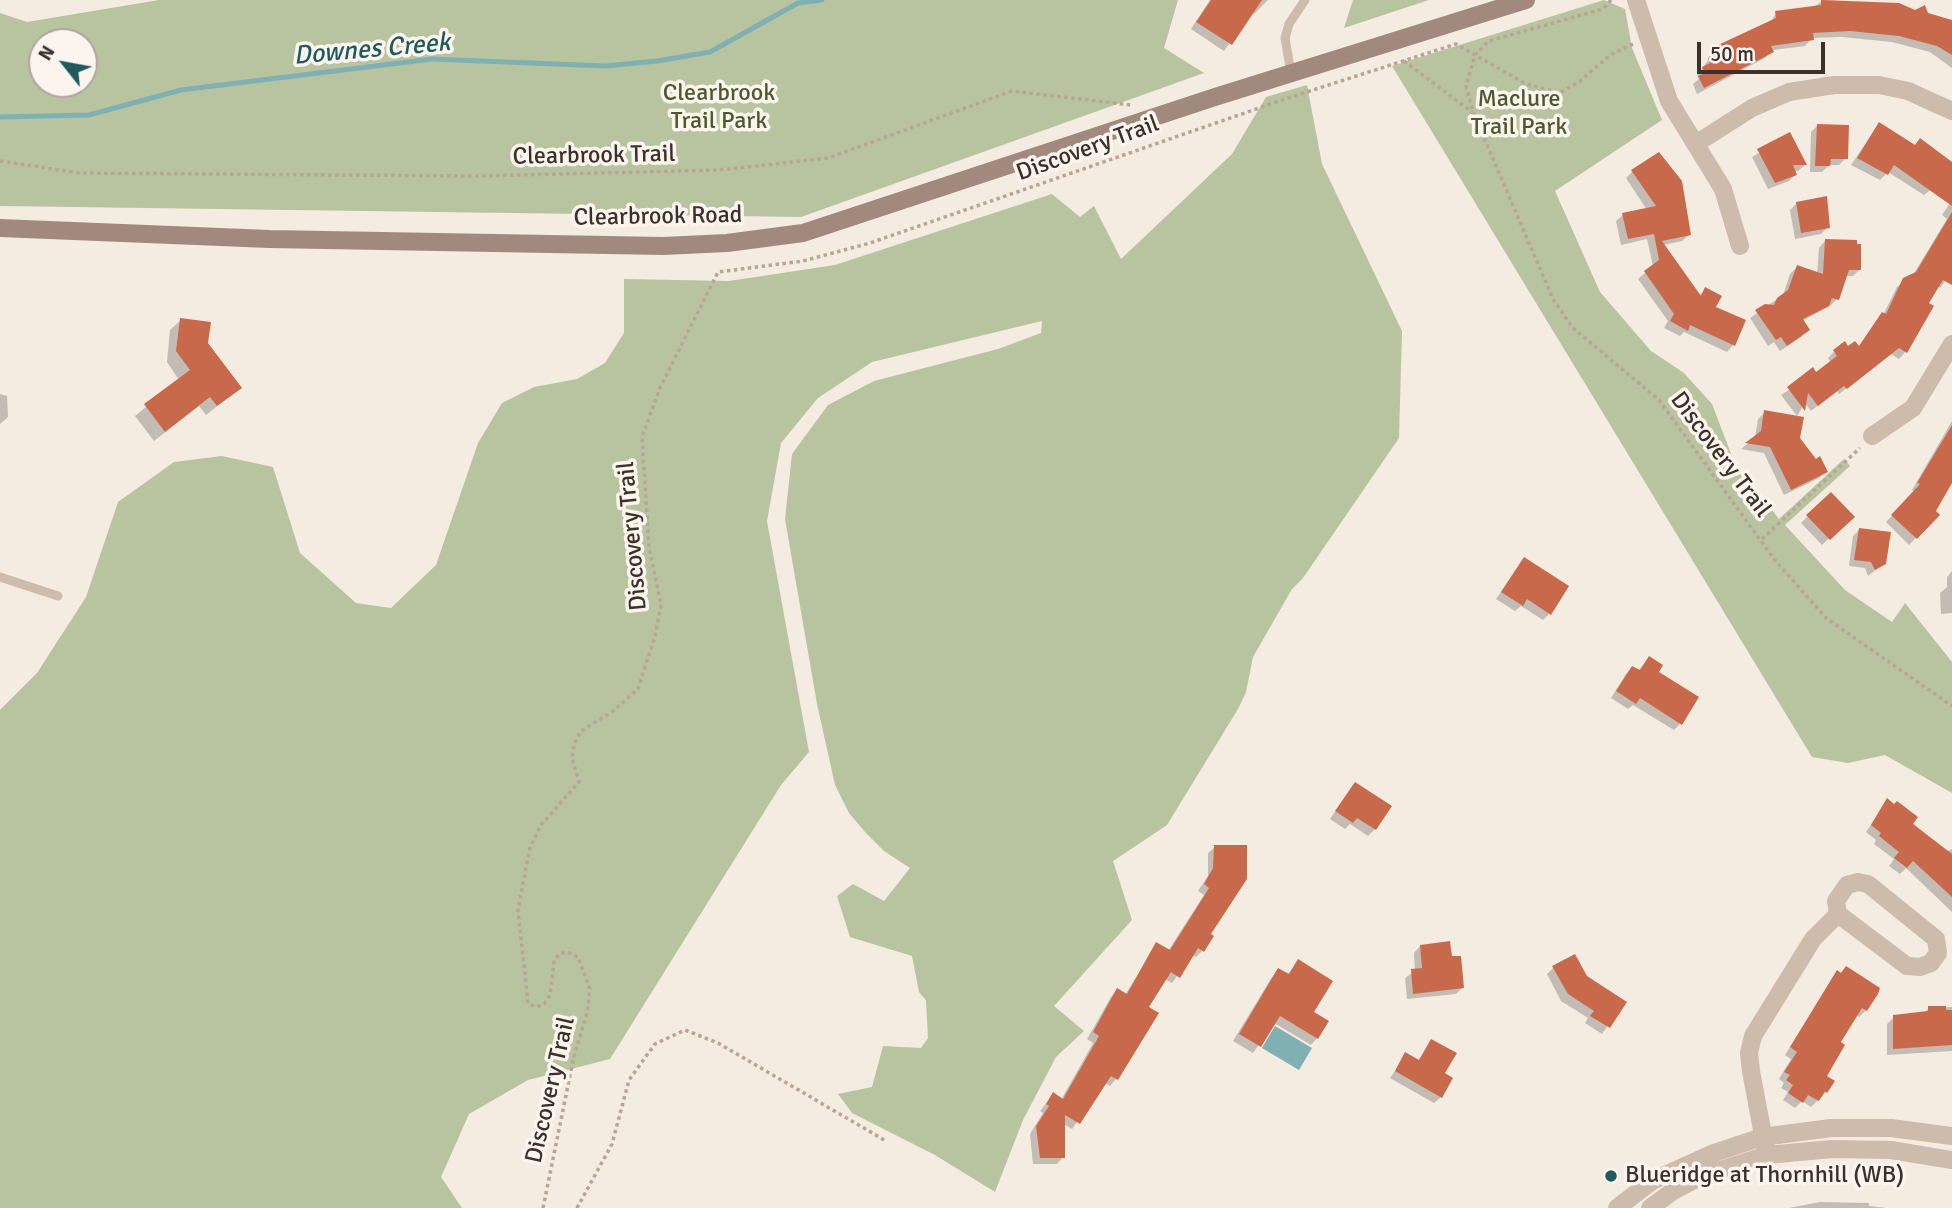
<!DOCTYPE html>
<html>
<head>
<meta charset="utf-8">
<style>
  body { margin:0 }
  #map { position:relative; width:1952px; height:1208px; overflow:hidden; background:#f4ebe1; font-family:Signika,sans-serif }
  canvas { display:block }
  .north { position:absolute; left:28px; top:28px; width:70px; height:70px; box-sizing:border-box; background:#fbf5ee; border:2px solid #aea6a0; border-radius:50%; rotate:301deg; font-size:19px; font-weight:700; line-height:28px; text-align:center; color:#3b302b }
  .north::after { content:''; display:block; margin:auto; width:24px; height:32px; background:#1f5a5e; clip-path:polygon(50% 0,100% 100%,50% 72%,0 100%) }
  .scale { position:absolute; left:1697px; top:42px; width:128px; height:32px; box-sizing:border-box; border:4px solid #3b302b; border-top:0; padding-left:9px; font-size:21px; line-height:24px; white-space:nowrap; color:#3b302b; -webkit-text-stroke:5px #fbf5ee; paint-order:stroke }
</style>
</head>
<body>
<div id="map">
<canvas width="1952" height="1208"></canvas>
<div class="north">N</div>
<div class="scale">50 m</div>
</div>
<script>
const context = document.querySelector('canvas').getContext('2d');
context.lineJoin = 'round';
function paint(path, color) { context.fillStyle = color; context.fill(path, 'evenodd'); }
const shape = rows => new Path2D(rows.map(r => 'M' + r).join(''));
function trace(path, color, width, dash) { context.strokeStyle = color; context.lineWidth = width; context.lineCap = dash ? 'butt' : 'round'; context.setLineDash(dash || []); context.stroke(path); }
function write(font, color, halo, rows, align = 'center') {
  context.font = font + ' Signika,sans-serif'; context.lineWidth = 7; context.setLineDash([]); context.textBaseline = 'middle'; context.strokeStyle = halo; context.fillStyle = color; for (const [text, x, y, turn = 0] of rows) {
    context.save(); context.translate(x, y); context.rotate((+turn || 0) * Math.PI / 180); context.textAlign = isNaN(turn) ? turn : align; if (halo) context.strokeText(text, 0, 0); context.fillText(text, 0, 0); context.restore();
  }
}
const green = shape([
  [159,0,1178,0,1164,48,1204,73,801,217,0,206,0,13,27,22],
  [42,42,84,42,84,84,42,84],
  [1353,0,1429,0,1344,28],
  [1604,0,1625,9,1632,48,1662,120,1555,191,1600,292,1651,351,1684,373,1712,404,1733,459,1779,519,1844,459,1850,466,1785,525,1845,590,1892,622,1905,603,1952,662,1952,793,1885,755,1848,763,1812,757,1392,66],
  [1307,85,1322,164,1402,331,1399,438,1303,578,1292,589,1253,657,1246,692,1238,709,1167,825,1113,861,1132,920,1054,1006,1084,1031,1056,1057,1023,1120,995,1192,935,1155,852,1113,838,1094,872,1087,883,1046,921,1048,928,1038,926,1000,919,992,912,956,850,937,837,896,853,884,884,901,910,868,884,851,865,832,849,813,835,785,817,704,785,519,792,454,828,405,874,381,998,349,1041,333,1042,321,872,362,818,398,781,443,767,521,809,752,781,785,610,1059,528,1080,469,1114,441,1177,462,1208,0,1208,0,710,37,673,86,597,118,502,174,462,222,456,273,467,300,553,356,603,391,608,436,565,478,443,502,403,534,387,577,379,605,363,624,333,624,279,729,281,835,265,1052,194,1080,217,1094,206,1121,259,1232,154,1266,97]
]);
const water = shape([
  [1275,1026,1312,1048,1299,1070,1262,1048]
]);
const shadow = shape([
  [1210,0,1268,0,1254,14,1252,13,1224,51,1191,29],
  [1823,0,1899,5,1952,21,1952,68,1930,52,1892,42,1842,37,1812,38,1805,46,1773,50,1765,58,1697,94,1693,84,1699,79,1697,75,1719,46,1770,23,1776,13,1814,7],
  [1879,124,1914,146,1920,140,1931,189,1924,195,1888,172,1880,180,1851,165],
  [1818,125,1846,158,1839,165,1829,165,1822,172,1810,172,1811,132],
  [1789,135,1805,165,1798,171,1794,171,1795,175,1789,181,1768,189,1752,157],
  [1633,171,1689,235,1682,241,1663,245,1699,296,1705,289,1733,345,1727,352,1684,332,1680,336,1664,328,1668,321,1638,279,1653,266,1647,239,1621,245,1616,221,1623,215,1647,210,1626,178],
  [1952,200,1952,272,1940,288,1937,286,1926,304,1932,307,1905,352,1899,359,1891,354,1839,394,1837,391,1811,411,1805,403,1797,416,1781,395,1831,363,1828,358,1834,352,1858,348,1883,315,1897,287,1913,275,1947,219,1942,215],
  [1797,203,1828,227,1821,234,1795,239,1790,210],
  [1825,241,1859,270,1853,276,1845,276,1837,299,1830,306,1802,321,1808,330,1801,337,1780,351,1774,342,1768,346,1750,318,1783,295,1790,274,1797,267,1817,274,1819,248],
  [181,320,206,343,240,388,206,415,199,406,154,441,135,416,179,380,167,362,170,330],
  [0,394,7,396,8,417,0,424],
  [1765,412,1798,439,1826,471,1819,478,1784,495,1764,453,1741,449,1755,438,1758,419],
  [1952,421,1952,480,1933,511,1938,515,1909,545,1886,522,1915,492,1912,490],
  [1831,494,1852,517,1822,545,1801,523],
  [1860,529,1885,563,1868,576,1865,568,1849,566,1853,536],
  [1524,559,1549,614,1543,620,1521,606,1515,611,1496,599],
  [1952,571,1952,613,1941,614,1940,593,1947,587,1947,577],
  [1649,658,1680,724,1674,730,1633,705,1628,709,1611,698,1626,674,1632,668,1638,671],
  [1355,784,1375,829,1368,836,1350,824,1345,829,1330,819],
  [1887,801,1946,852,1952,849,1952,912,1906,868,1900,874,1889,866,1894,859,1874,844,1876,840,1866,832],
  [1215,847,1209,935,1202,951,1196,957,1192,955,1172,983,1165,979,1147,1008,1157,1014,1116,1079,1110,1086,1105,1083,1072,1129,1063,1124,1063,1157,1057,1164,1033,1164,1030,1134,1043,1113,1040,1111,1053,1095,1061,1100,1093,1043,1087,1039,1111,997,1117,990,1125,995,1157,944,1168,951,1204,895,1198,891,1208,876,1208,853],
  [1420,946,1450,958,1462,988,1456,994,1407,999,1405,978,1415,971,1414,953],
  [1298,962,1317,1038,1311,1045,1274,1023,1253,1053,1233,1041,1272,977,1278,970,1287,975],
  [1553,968,1586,977,1624,1002,1602,1034,1585,1023,1588,1018,1561,1001,1547,974],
  [1837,973,1866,1010,1859,1017,1856,1015,1838,1043,1825,1077,1832,1082,1826,1092,1811,1107,1802,1101,1795,1108,1783,1100,1788,1092,1781,1088,1784,1083,1779,1079,1791,1059,1785,1055],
  [1952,1007,1952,1051,1887,1055,1887,1024,1894,1017,1923,1014,1929,1008],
  [1432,1041,1443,1074,1441,1097,1434,1103,1390,1078,1406,1055,1418,1061],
  [1820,1202,1869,1203,1869,1206,1886,1208,1789,1208]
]);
const stream = shape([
  [0,117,89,115,181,90,432,59,605,66,657,61,710,52,798,3,822,0]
]);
const building = shape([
  [1211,0,1262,0,1232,45,1196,22],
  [1821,0,1899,3,1915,10,1925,5,1928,13,1952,20,1952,55,1937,46,1899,36,1850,31,1813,33,1814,40,1771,46,1774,52,1704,88,1698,76,1705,73,1702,67,1710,63,1708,59,1711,54,1720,49,1718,45,1776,18,1775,11,1821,5],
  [1879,122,1915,145,1920,138,1952,162,1952,206,1894,165,1888,175,1857,158],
  [1817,124,1849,125,1848,159,1831,159,1830,166,1815,166],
  [1790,132,1807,165,1793,165,1797,175,1775,183,1757,149],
  [1659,152,1682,181,1691,235,1662,241,1701,296,1705,287,1722,296,1716,307,1746,320,1735,346,1690,325,1688,331,1670,321,1674,314,1644,271,1659,260,1654,234,1628,239,1622,213,1656,206,1631,170],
  [1827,196,1830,228,1801,233,1796,202],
  [1952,212,1952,285,1943,280,1929,303,1934,306,1907,353,1899,348,1847,389,1844,386,1818,406,1808,393,1805,411,1787,387,1813,367,1816,372,1837,356,1833,350,1845,341,1848,346,1855,341,1859,346,1882,312,1886,314,1903,278,1916,272],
  [1825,239,1857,240,1857,244,1861,244,1861,270,1849,270,1839,300,1832,298,1829,306,1803,319,1810,330,1787,346,1781,337,1776,340,1755,310,1765,304,1774,305,1777,298,1788,290,1797,265,1823,274],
  [180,318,211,322,208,343,242,388,217,406,210,397,165,432,144,404,190,370,176,351],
  [1764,410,1804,417,1800,438,1816,459,1820,456,1828,472,1791,490,1770,447,1745,443,1761,431],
  [1952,425,1952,483,1936,511,1940,515,1917,539,1891,515,1920,484,1917,483],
  [1831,492,1855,517,1830,540,1806,515],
  [1859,528,1891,532,1886,564,1875,570,1871,562,1854,560],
  [1524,557,1569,586,1551,615,1527,599,1523,606,1501,592],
  [1649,656,1663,665,1659,672,1699,697,1682,725,1640,698,1636,704,1616,691,1632,666,1640,670],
  [1355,782,1392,806,1376,830,1357,818,1353,823,1335,811],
  [1887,798,1894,804,1897,801,1918,817,1913,824,1952,854,1952,897,1913,861,1907,868,1894,858,1899,852,1879,836,1881,833,1871,825],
  [1214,845,1247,845,1247,879,1211,934,1214,936,1204,952,1198,948,1180,978,1171,972,1149,1007,1159,1013,1118,1080,1111,1076,1080,1124,1065,1115,1065,1158,1040,1158,1036,1126,1049,1106,1046,1104,1053,1092,1063,1099,1099,1036,1093,1032,1117,988,1127,994,1156,942,1170,950,1194,912,1209,888,1204,884,1213,868],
  [1450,941,1452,956,1461,956,1464,988,1413,994,1411,969,1422,968,1420,945],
  [1575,954,1587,976,1627,1002,1610,1028,1590,1016,1594,1011,1568,994,1552,966],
  [1298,959,1333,981,1314,1012,1329,1021,1318,1039,1280,1016,1261,1047,1239,1034,1278,968,1289,974],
  [1846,966,1880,988,1878,994,1867,1011,1862,1008,1841,1042,1845,1045,1827,1076,1835,1081,1827,1093,1825,1091,1819,1101,1808,1095,1803,1103,1788,1093,1793,1085,1786,1080,1790,1075,1784,1072,1797,1052,1790,1047,1837,970,1841,973],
  [1928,1006,1946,1006,1946,1010,1952,1010,1952,1045,1893,1049,1893,1015,1928,1011],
  [1431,1039,1457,1053,1445,1073,1453,1078,1442,1098,1395,1071,1405,1052,1419,1060]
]);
const path = shape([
  [1611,0,1603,9,1489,41,1475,55,1466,86,1473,112,1553,299,1572,327,1659,400,1774,559,1826,618,1952,706],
  [1404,61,1472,112],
  [0,161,79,173,477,176,720,170,828,158,1012,91,1131,105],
  [1762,539,1860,448],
  [543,1208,574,1056,587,1013,590,989,578,957,568,952,559,954,554,962,550,995,544,1004,536,1007,528,1003,518,910,530,847,541,825,579,782,572,758,574,744,581,731,612,712,638,689,655,636,661,605,649,547,642,437,660,388,718,272,803,261,870,243,1288,98,1456,44,1526,84,1560,93,1580,81,1610,55,1633,44],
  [577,1208,612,1144,629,1080,655,1044,685,1030,718,1043,886,1141]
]);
const service = shape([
  [1291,73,1285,38,1289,24,1305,0],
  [0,577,58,596]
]);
const minor = shape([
  [1636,0,1669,101,1723,189,1740,246],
  [1697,143,1752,108,1789,92,1834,85,1879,85,1908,91,1952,111],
  [1872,436,1913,408,1952,344],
  [1858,882,1868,884,1936,939,1938,953,1931,963,1920,967,1907,966,1838,914,1836,901,1847,885,1858,882],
  [1766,1151,1751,1071,1749,1053,1753,1036,1813,939,1838,914]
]);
const tertiary = shape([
  [1617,1208,1652,1181,1714,1153,1762,1137,1831,1128,1891,1128,1952,1136],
  [1650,1208,1673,1191,1702,1176,1767,1155,1832,1149,1891,1150,1952,1160]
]);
const secondary = shape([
  [0,228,269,239,663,246,727,243,803,233,1215,97,1526,0]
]);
const markers = [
  [1611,1176,7,"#1f5a5e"]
];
const parkNames = [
  ["Clearbrook",719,94],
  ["Trail Park",719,122],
  ["Maclure",1519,100],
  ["Trail Park",1519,128]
];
const streetNames = [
  ["Discovery Trail",1088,149,-20],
  ["Clearbrook Trail",594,156,-1],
  ["Clearbrook Road",658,217,-1],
  ["Discovery Trail",1720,455,53],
  ["Discovery Trail",633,536,-95],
  ["Discovery Trail",551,1090,-77]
];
const poiNames = [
  ["Blueridge at Thornhill (WB)",1625,1176]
];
const waterNames = [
  ["Downes Creek",372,50,-5]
];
paint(green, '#b8c4a0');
paint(water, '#7fb0b2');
paint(shadow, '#0003');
trace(stream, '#7fb0b2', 5);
paint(building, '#c8694b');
trace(path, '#b9a596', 3.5, [3.5, 3.5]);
trace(service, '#cdbbac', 9);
trace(minor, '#cdbbac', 18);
trace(tertiary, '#cdbbac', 18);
trace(secondary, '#a18a7d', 18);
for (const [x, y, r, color] of markers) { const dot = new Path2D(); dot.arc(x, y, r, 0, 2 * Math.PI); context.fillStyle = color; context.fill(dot); trace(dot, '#fbf5ee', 2.5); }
write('24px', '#4a5a2e', '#fbf5ee', parkNames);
write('24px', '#3b302b', '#fbf5ee', streetNames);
write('24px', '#3b302b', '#fbf5ee', poiNames, 'left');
write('italic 26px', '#1f5a5e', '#fbf5ee', waterNames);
</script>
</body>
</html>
